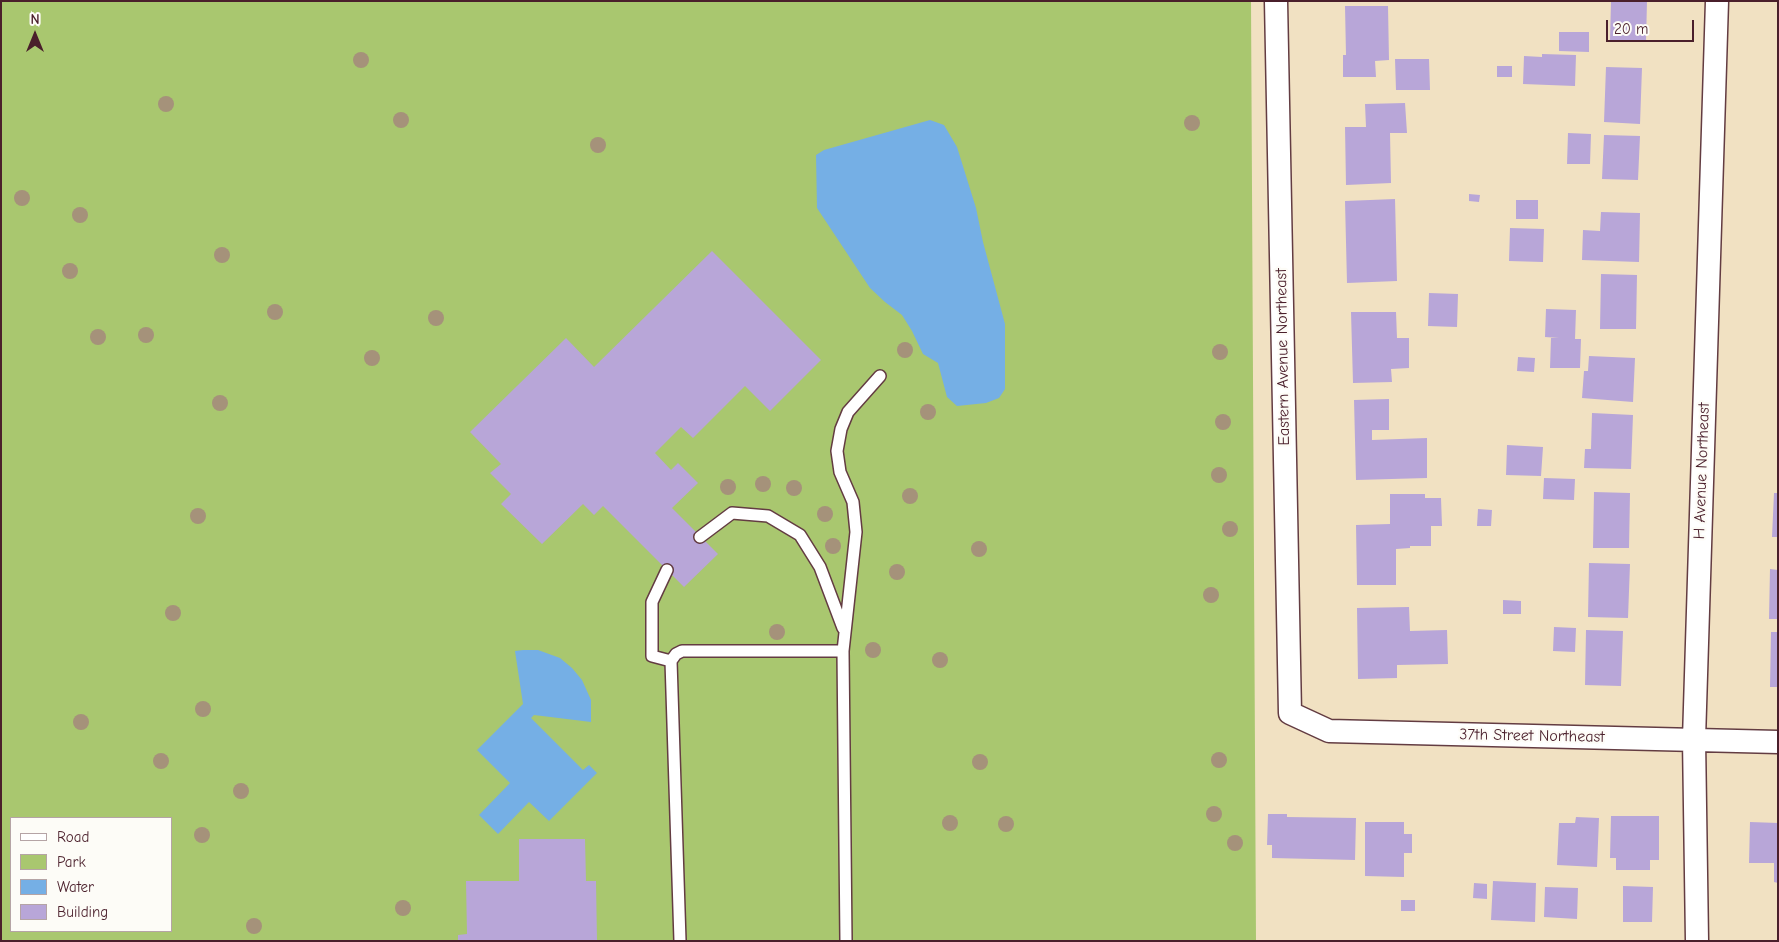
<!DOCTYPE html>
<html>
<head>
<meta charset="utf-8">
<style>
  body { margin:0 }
  #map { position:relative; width:1779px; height:942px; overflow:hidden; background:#f1e1c2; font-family:"Comic Neue",sans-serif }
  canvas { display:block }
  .frame { position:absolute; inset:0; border:2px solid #4a1f2b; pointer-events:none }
  .legend { position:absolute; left:10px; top:817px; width:162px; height:115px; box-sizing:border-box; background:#fdfcf7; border:1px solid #b5a4a5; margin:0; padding:6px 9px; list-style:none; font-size:15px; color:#4a1f2b }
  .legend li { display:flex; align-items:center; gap:10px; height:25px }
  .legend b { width:25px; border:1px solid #b5a4a5 }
  .north { position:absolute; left:10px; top:10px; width:50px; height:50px; -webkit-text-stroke:4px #fdfcf7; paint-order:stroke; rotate:0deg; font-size:14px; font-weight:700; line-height:20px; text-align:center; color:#4a1f2b }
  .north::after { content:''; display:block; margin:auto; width:18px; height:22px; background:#4a1f2b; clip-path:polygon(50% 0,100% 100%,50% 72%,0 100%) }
  .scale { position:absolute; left:1606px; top:20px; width:88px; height:22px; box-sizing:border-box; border:2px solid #4a1f2b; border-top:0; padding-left:6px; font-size:15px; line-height:18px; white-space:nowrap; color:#4a1f2b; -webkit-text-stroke:4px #fdfcf7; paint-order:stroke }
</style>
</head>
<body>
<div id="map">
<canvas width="1779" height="942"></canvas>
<div class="frame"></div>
<ul class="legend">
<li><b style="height:6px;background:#fff"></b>Road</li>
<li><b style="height:14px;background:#a9c76f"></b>Park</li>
<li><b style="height:14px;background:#75afe5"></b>Water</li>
<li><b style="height:14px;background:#b8a6d8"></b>Building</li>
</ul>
<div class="north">N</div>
<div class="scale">20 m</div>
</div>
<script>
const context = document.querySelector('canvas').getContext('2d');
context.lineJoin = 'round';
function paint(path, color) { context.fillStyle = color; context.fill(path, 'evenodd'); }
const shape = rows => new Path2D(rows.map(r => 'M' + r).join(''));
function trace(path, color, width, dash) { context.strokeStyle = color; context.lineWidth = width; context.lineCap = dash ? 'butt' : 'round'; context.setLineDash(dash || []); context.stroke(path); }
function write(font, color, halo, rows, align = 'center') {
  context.font = font + ' "Comic Neue",sans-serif'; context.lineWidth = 4.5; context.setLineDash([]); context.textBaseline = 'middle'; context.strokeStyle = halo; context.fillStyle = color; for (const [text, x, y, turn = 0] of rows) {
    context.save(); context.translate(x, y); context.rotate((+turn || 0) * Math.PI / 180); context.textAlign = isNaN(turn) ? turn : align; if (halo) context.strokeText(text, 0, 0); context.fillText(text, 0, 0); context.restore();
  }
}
const green = shape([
  [1,1,1251,1,1256,941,1,941],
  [11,818,171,818,171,931,11,931]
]);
const water = shape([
  [930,120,944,125,957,147,976,208,983,242,1005,324,1005,389,999,398,986,403,957,406,947,397,938,363,923,354,912,331,902,315,885,302,870,288,817,208,816,155,824,150],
  [523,650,538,650,560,658,572,668,582,680,591,700,591,722,534,715,531,718,583,770,589,765,597,773,549,821,529,802,498,834,479,815,510,783,477,750,523,704,515,651]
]);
const building = shape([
  [1611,1,1647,1,1646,42,1610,41],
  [1345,6,1388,6,1389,60,1375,61,1376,77,1343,77,1343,55,1346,55],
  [1559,32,1589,32,1589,52,1559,51],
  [1542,54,1576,55,1575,86,1523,84,1524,56,1542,57],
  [1395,59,1429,59,1430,90,1396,90],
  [1497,66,1512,66,1512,77,1497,77],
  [1606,67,1642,68,1640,124,1604,122],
  [1405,103,1407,133,1390,133,1391,183,1346,185,1345,127,1366,127,1365,104],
  [1568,133,1591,134,1590,164,1567,164],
  [1604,135,1640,136,1638,180,1602,179],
  [1469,194,1480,195,1479,202,1469,201],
  [1395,199,1397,281,1347,283,1345,201],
  [1516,200,1538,200,1538,219,1516,219],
  [1601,212,1640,213,1639,262,1582,260,1583,230,1600,231],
  [1510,228,1544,229,1543,262,1509,261],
  [712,251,821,360,770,411,745,386,693,438,681,427,655,453,671,470,678,463,698,483,672,508,718,554,684,587,603,506,594,515,583,504,542,544,501,504,511,494,490,473,501,464,470,432,566,338,594,367],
  [1601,274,1637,275,1636,329,1600,329],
  [1429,293,1458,294,1457,327,1428,326],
  [1546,309,1576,310,1575,339,1581,339,1580,368,1550,368,1551,338,1559,338,1545,337],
  [1351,312,1396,312,1397,338,1409,338,1409,368,1391,369,1392,382,1353,383],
  [1589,356,1635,358,1633,402,1582,398,1584,371,1588,371],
  [1518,357,1535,358,1534,372,1517,371],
  [1389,399,1389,430,1372,430,1372,440,1427,438,1427,478,1356,480,1354,400],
  [1592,413,1633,415,1631,469,1584,468,1585,449,1591,449],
  [1507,445,1543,447,1541,476,1506,475],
  [1544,478,1575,479,1574,500,1543,499],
  [1594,492,1630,493,1629,548,1593,548],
  [1774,493,1778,493,1778,537,1772,537],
  [1390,494,1425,494,1425,498,1441,498,1442,526,1431,526,1431,546,1410,546,1410,548,1396,549,1396,585,1357,585,1356,525,1390,524],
  [1478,509,1492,510,1491,526,1477,526],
  [1589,563,1630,564,1628,618,1588,617],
  [1770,569,1778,570,1778,619,1769,619],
  [1503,600,1521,601,1521,614,1503,614],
  [1409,607,1410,631,1447,630,1448,664,1397,665,1397,678,1358,679,1357,608],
  [1554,627,1576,628,1575,652,1553,651],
  [1586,630,1623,631,1621,686,1585,685],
  [1771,632,1778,632,1778,687,1770,687],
  [1268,814,1287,814,1287,817,1356,818,1355,860,1272,858,1272,845,1267,845],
  [1611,816,1659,816,1659,860,1650,860,1650,870,1616,870,1616,858,1610,858],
  [1576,817,1599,818,1597,867,1557,865,1559,823,1575,823],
  [1365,822,1404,822,1404,834,1412,834,1412,853,1404,853,1404,877,1365,876],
  [1750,822,1778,823,1778,883,1774,882,1774,863,1749,863],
  [519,839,585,839,586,881,596,881,597,941,458,941,458,935,467,934,466,881,519,881],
  [1493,881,1536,883,1535,922,1491,920],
  [1474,883,1487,884,1487,899,1473,898],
  [1623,886,1653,887,1652,922,1623,922],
  [1545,887,1578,888,1577,919,1544,917],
  [1401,900,1415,900,1415,911,1401,911]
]);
const service = shape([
  [700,537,732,513,768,516,800,535,820,567,843,628],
  [667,570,652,602,652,656,671,661],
  [680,941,671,661,676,654,682,651,843,651],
  [846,941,843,651,856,532,853,502,840,472,837,451,841,429,848,412,880,376]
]);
const minor = shape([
  [1276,1,1290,713,1329,731,1778,742],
  [1697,941,1694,739,1717,1]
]);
const trees = [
  [361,60],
  [166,104],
  [401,120],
  [1192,123],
  [598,145],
  [22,198],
  [80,215],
  [222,255],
  [70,271],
  [275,312],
  [436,318],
  [146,335],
  [98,337],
  [905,350],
  [1220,352],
  [372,358],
  [220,403],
  [928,412],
  [1223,422],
  [1219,475],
  [763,484],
  [728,487],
  [794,488],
  [910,496],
  [825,514],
  [198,516],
  [1230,529],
  [833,546],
  [979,549],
  [897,572],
  [1211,595],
  [173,613],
  [777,632],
  [873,650],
  [940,660],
  [203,709],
  [81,722],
  [1219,760],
  [161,761],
  [980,762],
  [241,791],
  [1214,814],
  [950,823],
  [1006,824],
  [202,835],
  [1235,843],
  [403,908],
  [254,926]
];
const streetNames = [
  ["Eastern Avenue Northeast",1283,357,-91],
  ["H Avenue Northeast",1702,471,-88],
  ["37th Street Northeast",1532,736,1]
];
paint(green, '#a9c76f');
paint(water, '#75afe5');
paint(building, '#b8a6d8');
trace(service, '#633c42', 14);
trace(minor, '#633c42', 25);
trace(service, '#fff', 11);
trace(minor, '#fff', 22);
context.fillStyle = '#a5927a';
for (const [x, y] of trees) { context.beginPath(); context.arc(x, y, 8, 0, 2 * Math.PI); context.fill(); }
write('16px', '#4a1f2b', '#fdfcf7', streetNames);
</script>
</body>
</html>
